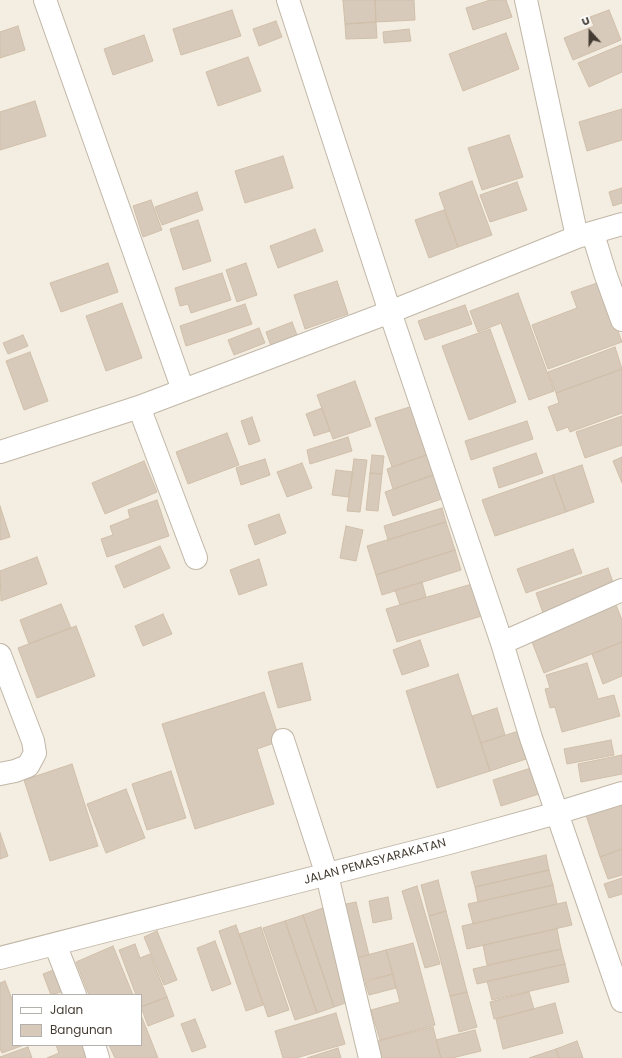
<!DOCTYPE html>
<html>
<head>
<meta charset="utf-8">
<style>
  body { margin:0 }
  #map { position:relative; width:622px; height:1058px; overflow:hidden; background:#f3ede2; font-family:Poppins,sans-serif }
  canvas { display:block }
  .legend { position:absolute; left:12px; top:994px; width:130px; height:52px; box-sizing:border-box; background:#fff; border:1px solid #b4b1ad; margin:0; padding:5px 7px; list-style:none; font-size:12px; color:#443c32 }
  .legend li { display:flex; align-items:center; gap:8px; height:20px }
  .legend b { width:20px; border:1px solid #b4b1ad }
  .north { position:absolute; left:570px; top:12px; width:40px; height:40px; -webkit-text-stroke:3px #fff; paint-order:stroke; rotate:339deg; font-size:11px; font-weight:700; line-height:16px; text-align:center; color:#443c32 }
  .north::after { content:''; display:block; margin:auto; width:14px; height:18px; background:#443c32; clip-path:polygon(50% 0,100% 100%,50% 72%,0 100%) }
</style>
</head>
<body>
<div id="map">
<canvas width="622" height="1058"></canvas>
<ul class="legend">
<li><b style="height:5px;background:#fff"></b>Jalan</li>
<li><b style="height:11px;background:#d8caba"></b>Bangunan</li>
</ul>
<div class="north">U</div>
</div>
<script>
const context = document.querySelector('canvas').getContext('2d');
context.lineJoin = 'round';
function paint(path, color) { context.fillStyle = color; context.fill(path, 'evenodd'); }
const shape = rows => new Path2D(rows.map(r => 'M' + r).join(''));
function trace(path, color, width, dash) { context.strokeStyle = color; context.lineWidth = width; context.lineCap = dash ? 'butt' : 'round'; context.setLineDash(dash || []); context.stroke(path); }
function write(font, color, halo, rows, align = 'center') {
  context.font = font + ' Poppins,sans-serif'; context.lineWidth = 3; context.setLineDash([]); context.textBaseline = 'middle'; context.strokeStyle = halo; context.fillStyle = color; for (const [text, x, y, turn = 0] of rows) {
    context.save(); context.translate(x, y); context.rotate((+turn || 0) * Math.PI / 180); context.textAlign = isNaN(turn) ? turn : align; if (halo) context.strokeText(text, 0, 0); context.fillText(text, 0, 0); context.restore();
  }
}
const building = shape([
  [343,0,375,0,376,22,345,24,343,0],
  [375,0,414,0,415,20,376,22,375,0],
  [490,0,506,0,512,17,473,30,466,8,490,0],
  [232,10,241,36,181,55,173,29,232,10],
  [609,10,621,40,573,60,564,38,594,26,590,17,609,10],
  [276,21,282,37,259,46,253,29,276,21],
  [376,22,377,38,346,39,345,24,376,22],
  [18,26,25,50,0,58,0,32,18,26],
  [409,29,411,41,384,43,383,32,409,29],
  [506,33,519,69,463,91,449,54,506,33],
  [144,35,153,61,113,75,104,49,144,35],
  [621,45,622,48,622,72,589,87,578,63,621,45],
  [248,57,261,91,218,106,206,72,248,57],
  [35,101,46,136,0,150,0,112,35,101],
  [622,109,622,140,587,151,579,122,622,109],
  [509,135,523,177,482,190,468,148,509,135],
  [283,156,293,188,245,203,235,171,283,156],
  [472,181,492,235,458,247,439,193,472,181],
  [517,182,527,210,490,222,480,195,517,182],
  [622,188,622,203,613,206,609,192,622,188],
  [197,192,203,210,162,225,155,207,197,192],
  [151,200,162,230,143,237,133,206,151,200],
  [444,210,458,247,429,258,415,220,444,210],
  [198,220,211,261,183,270,170,229,198,220],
  [315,229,323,251,278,268,270,246,315,229],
  [108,263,118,292,61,312,50,283,108,263],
  [246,263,257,295,237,302,226,270,246,263],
  [222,273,231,300,191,313,188,304,180,306,175,288,222,273],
  [337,281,348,314,305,329,294,295,337,281],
  [600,282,622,342,548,369,532,325,577,308,571,292,600,282],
  [518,293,554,391,529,400,501,323,478,332,470,311,518,293],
  [122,303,142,358,106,371,86,316,122,303],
  [245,304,252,324,186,346,180,326,245,304],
  [465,305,472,324,425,340,418,321,465,305],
  [292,322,297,335,271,346,266,332,292,322],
  [259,328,265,343,234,355,228,340,259,328],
  [490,329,516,402,469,420,442,346,490,329],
  [23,335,28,346,8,354,3,343,23,335],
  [615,347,622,369,556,393,548,372,615,347],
  [30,352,48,401,24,410,6,361,30,352],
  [622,369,622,413,570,432,568,427,557,431,548,407,559,403,556,393,622,369],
  [355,381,371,426,333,439,317,395,355,381],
  [419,404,435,452,392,467,375,418,419,404],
  [322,408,330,431,314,436,306,414,322,408],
  [622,416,622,445,585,458,576,432,622,416],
  [252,417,260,441,249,445,241,421,252,417],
  [527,421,533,439,471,460,465,441,527,421],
  [227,433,239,465,188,484,176,452,227,433],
  [348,437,352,451,310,464,307,450,348,437],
  [435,452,442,472,393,489,387,469,435,452],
  [536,453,543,473,499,488,493,468,536,453],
  [372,455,384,456,382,474,370,473,372,455],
  [622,457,622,483,613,461,622,457],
  [265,459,270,475,241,485,236,468,265,459],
  [354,459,367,460,360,512,347,511,354,459],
  [144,461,157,492,105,514,92,483,144,461],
  [302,463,312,488,287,497,277,472,302,463],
  [582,465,594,502,566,512,553,475,582,465],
  [336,470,353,472,349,497,332,495,336,470],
  [442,472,450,496,393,516,385,492,442,472],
  [370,473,382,474,378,511,366,510,370,473],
  [553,475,566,512,495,536,482,500,553,475],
  [157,500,169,536,107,557,101,539,113,535,110,526,130,518,128,510,157,500],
  [0,506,10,537,0,540,0,506],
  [442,508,446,522,388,540,384,526,442,508],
  [279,514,286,533,255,545,248,525,279,514],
  [446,522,455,550,376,575,367,546,446,522],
  [346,526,363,530,356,561,340,558,346,526],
  [160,546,170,568,124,588,115,566,160,546],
  [573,549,582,573,526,593,517,569,573,549],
  [455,550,461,570,382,595,376,575,455,550],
  [37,557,47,584,1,601,0,571,37,557],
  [259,559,267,585,239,595,230,570,259,559],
  [608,568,615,588,543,613,536,593,608,568],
  [422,582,426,597,400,605,395,590,422,582],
  [479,582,488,614,397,642,386,609,479,582],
  [614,600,622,620,622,642,544,673,529,634,614,600],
  [61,604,71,628,29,644,20,620,61,604],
  [163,614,172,634,143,646,135,626,163,614],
  [76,626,95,676,37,698,18,648,76,626],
  [420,640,429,666,402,675,393,650,420,640],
  [622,642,622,676,603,684,592,654,622,642],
  [302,663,311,700,278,708,268,672,302,663],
  [587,663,598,699,614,695,620,716,562,732,555,707,550,708,545,689,550,688,546,675,587,663],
  [458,674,490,771,437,788,406,691,458,674],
  [264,692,280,741,257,749,274,804,195,829,162,724,264,692],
  [497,708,505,735,481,743,472,716,497,708],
  [525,729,535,756,490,771,481,743,525,729],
  [611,740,614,755,567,764,564,749,611,740],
  [622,755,622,774,581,782,578,764,622,755],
  [72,764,98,846,50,861,24,780,72,764],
  [531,768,539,794,501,806,493,780,531,768],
  [171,771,186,818,147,830,132,784,171,771],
  [126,789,145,838,106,853,87,804,126,789],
  [622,802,622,849,600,857,586,815,622,802],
  [0,833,8,856,0,859,0,833],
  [622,849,622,875,608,879,600,857,622,849],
  [546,855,549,870,475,887,471,872,546,855],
  [549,870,553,885,478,902,475,887,549,870],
  [622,878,622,894,609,898,604,884,622,878],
  [438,880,446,911,429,916,421,885,438,880],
  [553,885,557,904,473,924,468,904,553,885],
  [417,886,440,964,425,968,402,891,417,886],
  [388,897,392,919,373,923,369,901,388,897],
  [356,902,369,955,348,960,336,906,356,902],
  [566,902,572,925,467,949,462,926,566,902],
  [323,908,354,1000,334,1007,303,915,323,908],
  [446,911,467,992,450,996,429,916,446,911],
  [303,915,334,1007,317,1013,285,921,303,915],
  [285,921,317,1013,295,1020,263,928,285,921],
  [236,925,263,1005,246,1011,219,931,236,925],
  [261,927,289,1010,268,1017,239,934,261,927],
  [557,929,561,949,487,965,483,945,557,929],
  [157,931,177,980,164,985,144,937,157,931],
  [215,941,231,984,212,991,197,948,215,941],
  [413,943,435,1025,380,1040,371,1010,400,1002,386,950,413,943],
  [135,944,140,958,150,954,167,997,141,1007,141,995,136,995,119,950,135,944],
  [113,946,133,995,89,995,76,962,113,946],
  [561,949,565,964,477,984,473,969,561,949],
  [386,950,393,974,354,983,348,960,386,950],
  [565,964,569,982,492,1000,487,981,565,964],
  [56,969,64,991,51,995,43,974,56,969],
  [393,974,396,988,369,995,365,982,393,974],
  [5,981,13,1002,13,1045,24,1045,2,1053,0,1049,0,983,5,981],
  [467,992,477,1027,459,1032,450,996,467,992],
  [529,992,534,1009,494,1019,490,1002,529,992],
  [167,997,174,1016,148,1026,141,1007,167,997],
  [555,1003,563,1033,503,1049,496,1019,555,1003],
  [336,1013,345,1044,296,1058,283,1058,275,1031,336,1013],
  [141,1015,158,1058,115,1058,109,1045,141,1045,141,1015],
  [195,1019,206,1047,192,1052,181,1024,195,1019],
  [433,1027,441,1058,378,1058,374,1042,433,1027],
  [475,1030,481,1051,452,1058,441,1058,436,1040,475,1030],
  [577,1041,583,1058,559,1058,556,1049,577,1041],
  [56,1045,82,1045,86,1058,47,1058,59,1053,56,1045],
  [28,1047,32,1058,0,1058,0,1057,28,1047],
  [338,1048,341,1058,307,1058,338,1048],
  [556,1049,559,1058,529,1058,556,1049]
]);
const minor = shape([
  [45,0,183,390],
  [288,0,390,312,502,643,531,738,622,1001],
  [526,0,577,237],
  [593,234,605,273,622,320],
  [139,407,196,558],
  [0,452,139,407,390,312,577,237,622,224],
  [502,643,622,590],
  [0,655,33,741,35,753,28,766,15,771,0,774],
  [283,740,327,875,370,1058],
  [55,944,75,995],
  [0,958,449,843,557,813,622,793],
  [94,1045,98,1058]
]);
const streetNames = [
  ["JALAN PEMASYARAKATAN",375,862,-15]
];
paint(building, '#d8caba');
trace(building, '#d0bfa9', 1);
trace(minor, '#c1b7a7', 24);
trace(minor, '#fff', 22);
write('12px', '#443c32', '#fff', streetNames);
</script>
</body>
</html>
